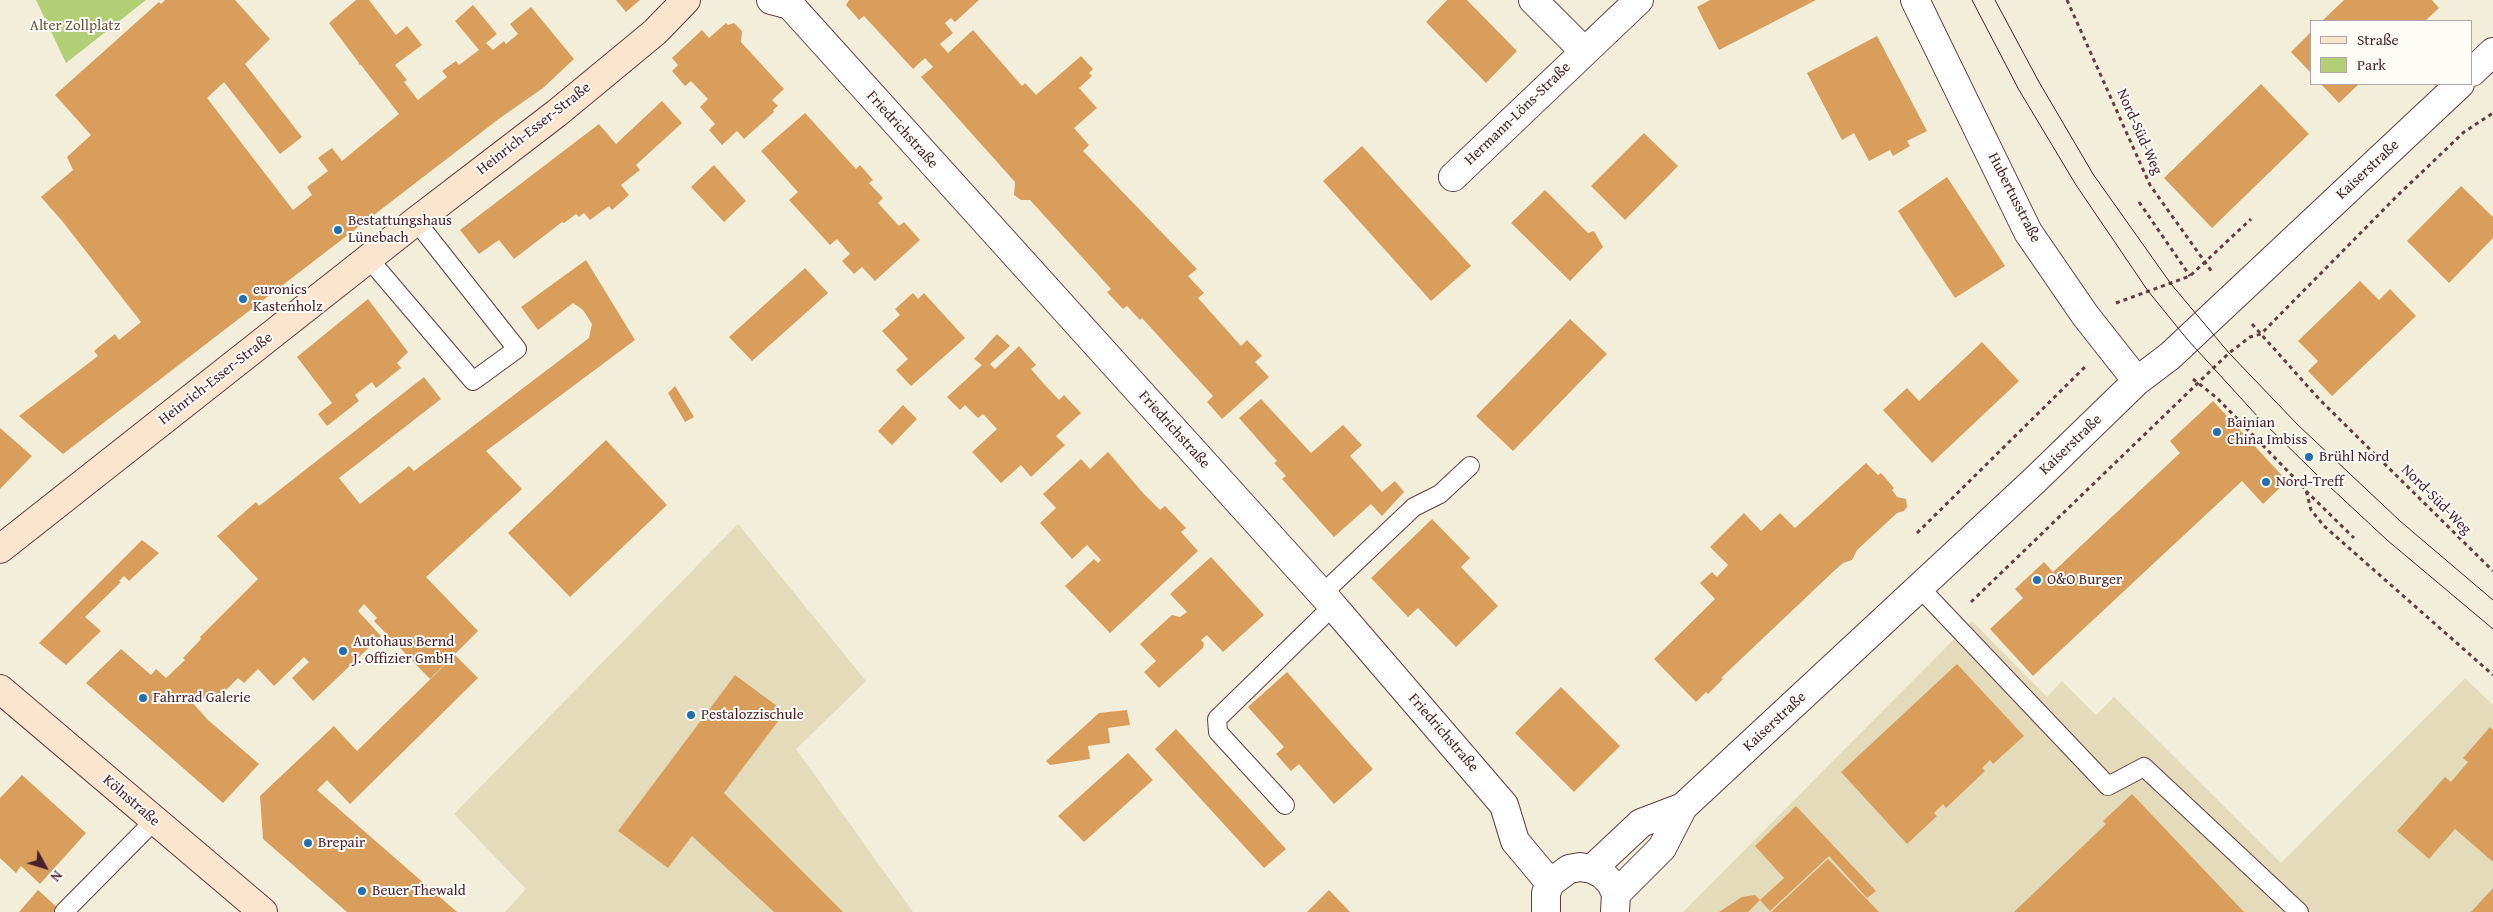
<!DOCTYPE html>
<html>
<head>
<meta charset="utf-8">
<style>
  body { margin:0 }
  #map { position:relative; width:2493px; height:912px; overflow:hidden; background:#f2eeda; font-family:"Gentium Book Plus",serif }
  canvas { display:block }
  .legend { position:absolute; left:2310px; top:20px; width:162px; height:65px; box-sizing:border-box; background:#fdfcf7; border:1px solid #b5a4a5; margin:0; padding:6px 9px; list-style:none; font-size:15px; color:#4a1f2b }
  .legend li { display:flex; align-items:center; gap:10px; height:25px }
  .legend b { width:25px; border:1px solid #b5a4a5 }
  .north { position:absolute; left:20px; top:842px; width:50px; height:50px; -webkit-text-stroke:4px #fdfcf7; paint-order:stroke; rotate:129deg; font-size:14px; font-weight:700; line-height:20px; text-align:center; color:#4a1f2b }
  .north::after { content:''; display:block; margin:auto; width:18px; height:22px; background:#4a1f2b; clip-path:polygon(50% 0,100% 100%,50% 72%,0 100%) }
</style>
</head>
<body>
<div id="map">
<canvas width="2493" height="912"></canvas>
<ul class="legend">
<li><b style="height:6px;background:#fbe5cf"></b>Straße</li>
<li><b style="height:14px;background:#b2cf76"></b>Park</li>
</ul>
<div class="north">N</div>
</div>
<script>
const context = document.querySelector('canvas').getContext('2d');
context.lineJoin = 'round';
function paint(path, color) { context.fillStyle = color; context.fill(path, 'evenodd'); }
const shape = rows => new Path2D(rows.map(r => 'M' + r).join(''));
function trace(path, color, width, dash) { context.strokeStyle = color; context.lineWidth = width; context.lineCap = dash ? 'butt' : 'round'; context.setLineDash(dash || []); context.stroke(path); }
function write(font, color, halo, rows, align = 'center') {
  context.font = font + ' "Gentium Book Plus",serif'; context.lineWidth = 4; context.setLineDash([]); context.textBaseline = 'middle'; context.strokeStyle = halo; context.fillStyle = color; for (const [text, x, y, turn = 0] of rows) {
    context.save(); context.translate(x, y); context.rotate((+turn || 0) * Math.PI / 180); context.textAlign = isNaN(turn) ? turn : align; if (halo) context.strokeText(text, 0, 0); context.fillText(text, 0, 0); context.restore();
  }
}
const built = shape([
  [738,524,866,681,796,749,913,912,505,912,526,889,454,814],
  [1972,621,2047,697,2062,681,2096,715,2114,697,2281,863,2465,678,2493,705,2493,912,1683,912]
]);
const green = shape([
  [36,0,146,0,66,63]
]);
const building = shape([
  [165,0,235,0,270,39,245,64,302,137,280,154,224,82,207,98,293,210,312,195,307,187,328,171,318,158,332,148,342,161,399,114,361,65,358,64,359,63,329,23,356,0,369,0,396,35,407,26,422,45,395,65,407,80,404,82,418,100,447,77,442,71,456,61,459,65,479,50,455,21,473,5,497,34,486,43,493,50,504,41,506,44,518,34,510,24,531,7,574,59,543,88,500,118,63,454,19,416,98,356,94,351,115,334,119,340,141,322,63,222,41,197,73,170,67,157,91,135,55,95,159,2,161,4],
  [616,0,640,0,626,12],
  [849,0,979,0,955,22,951,18,945,23,953,33,940,44,948,53,973,30,1022,86,1025,83,1036,95,1081,56,1093,69,1089,73,1092,76,1079,88,1097,108,1074,128,1089,145,1083,151,1197,269,1188,276,1204,293,1198,298,1241,346,1247,340,1262,356,1255,362,1269,377,1222,419,1207,402,1213,396,1142,318,1140,320,1127,306,1123,309,1107,292,1111,289,1030,200,1021,200,1014,195,1015,182,921,77,933,67,925,58,913,69,864,16,859,20,846,5],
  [1447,0,1467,0,1517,51,1486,83,1426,22],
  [1710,0,1816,0,1719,50,1697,7],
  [2344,0,2432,0,2439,8,2425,21,2322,21],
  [726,23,728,25,734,23,742,31,741,42,784,89,772,100,778,106,773,110,774,112,744,139,737,131,722,145,709,130,715,124,700,107,708,99,691,81,685,86,672,71,678,65,672,58,702,30,709,38],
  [2312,31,2312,74,2291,52],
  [1877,36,1927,131,1907,141,1910,146,1893,156,1890,150,1869,161,1854,133,1842,140,1807,73],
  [2261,84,2309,134,2212,228,2164,178],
  [2321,84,2359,84,2339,103],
  [662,101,682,123,636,165,640,170,621,185,629,195,612,210,609,206,590,220,584,213,579,217,576,214,564,223,562,222,514,259,499,240,479,254,460,230,599,124,616,144],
  [805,113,856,169,860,165,873,180,869,183,883,198,878,203,899,226,904,222,920,240,875,281,862,267,854,274,842,261,850,254,837,239,830,245,789,200,798,192,761,151],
  [1644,133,1678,166,1625,220,1591,186],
  [1362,146,1471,266,1431,301,1323,181],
  [714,165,746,201,724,222,691,187],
  [1947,177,2005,266,1955,298,1898,211],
  [2461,186,2493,217,2493,238,2449,283,2407,241],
  [1545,190,1588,233,1594,231,1603,247,1570,281,1511,223],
  [586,260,635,340,486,451,522,489,426,577,478,631,430,679,374,621,377,618,364,604,358,611,381,636,313,701,292,678,309,662,304,657,274,686,258,669,244,683,238,678,214,702,207,695,203,699,197,694,190,700,208,720,259,764,223,803,86,683,121,649,151,675,156,669,166,678,185,660,183,658,201,639,200,637,258,579,217,536,256,502,259,506,424,377,441,399,339,478,360,504,409,466,414,471,589,338,592,324,583,310,573,303,538,330,521,307],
  [805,268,828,293,752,361,729,337],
  [2360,281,2379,300,2390,289,2416,316,2332,396,2308,371,2318,361,2298,341],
  [913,293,918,299,924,293,965,338,911,386,896,370,908,359,882,331,900,315,895,309],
  [368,299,408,352,397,363,401,368,376,388,372,382,355,395,359,401,327,426,318,414,332,403,297,357],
  [1570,319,1607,354,1513,451,1476,416],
  [997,334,1010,346,990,364,995,369,1019,346,1036,365,1031,369,1044,384,1059,400,1064,395,1081,413,1056,436,1065,445,1031,477,1021,465,1001,483,972,452,997,429,983,414,978,418,965,405,960,410,947,397,982,365,974,359],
  [1982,342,2019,381,1932,463,1883,410,1907,388,1919,401],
  [675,386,694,417,685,422,668,393],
  [1261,399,1311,453,1343,425,1362,445,1350,456,1382,492,1395,481,1404,492,1382,516,1371,504,1334,537,1282,479,1286,476,1274,463,1277,461,1239,418],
  [2213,401,2287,481,2263,504,2242,481,2033,676,1990,629,2023,598,2015,589,2044,562,2053,572,2180,453,2170,441],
  [903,405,917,419,892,445,878,431],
  [0,428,32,456,0,489],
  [606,440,667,505,570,597,508,533],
  [1108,452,1143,493,1160,510,1165,506,1186,528,1181,532,1198,551,1110,633,1065,586,1094,559,1098,563,1101,560,1087,545,1072,559,1040,523,1056,508,1043,494,1081,459,1090,469],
  [1866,463,1878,475,1881,473,1894,488,1892,490,1897,497,1906,499,1907,507,1904,511,1897,513,1857,550,1852,560,1843,563,1835,570,1721,678,1723,679,1708,694,1706,692,1696,702,1654,659,1715,599,1700,583,1712,572,1717,577,1728,565,1710,547,1744,513,1761,531,1780,513,1795,528],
  [1432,519,1470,558,1461,567,1498,606,1456,647,1418,608,1408,617,1371,578],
  [142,540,159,553,129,581,124,576,119,581,121,582,85,617,101,631,66,665,39,643],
  [1211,557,1264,615,1223,652,1207,635,1201,640,1204,643,1203,648,1159,688,1144,672,1156,661,1140,644,1172,615,1180,617,1187,612,1170,594],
  [455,655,478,678,350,804,327,780,317,790,457,912,347,912,263,839,260,796,334,726,357,751],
  [1957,664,2024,736,1993,764,1990,760,1982,768,1985,771,1946,808,1943,804,1934,813,1937,816,1907,844,1841,772],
  [1287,672,1373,769,1334,804,1299,764,1291,771,1276,754,1284,747,1248,707],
  [735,675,785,712,724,793,843,912,774,912,692,836,668,868,618,831],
  [1561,687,1620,746,1574,792,1515,733],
  [1127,710,1130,725,1108,728,1110,743,1088,746,1090,759,1050,765,1046,761,1099,713],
  [2490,727,2493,730,2493,862,2455,829,2429,859,2397,831,2445,777,2451,782,2468,762,2463,758],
  [1176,729,1286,849,1264,868,1155,749],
  [1128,753,1153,780,1084,842,1058,816],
  [22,775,86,833,40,884,21,866,16,873,0,858,0,798],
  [2132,794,2244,912,2014,912,2106,824,2103,821],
  [1796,806,1876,891,1867,898,1829,856,1770,911,1760,900,1748,912,1719,912,1742,897,1755,895,1760,900,1784,878,1755,846],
  [1828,859,1879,912,1771,912],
  [2493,888,2493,912,2471,912],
  [38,890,60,910,58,912,19,912],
  [1329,890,1350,912,1307,912]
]);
const path = shape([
  [2067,0,2150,185,2212,272],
  [2139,202,2190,276],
  [2116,303,2190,276,2251,219],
  [2252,324,2319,399,2493,571],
  [2193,379,2217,398,2306,490,2311,510,2324,526,2493,675],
  [2306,491,2354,538],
  [1917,533,2086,366],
  [1971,602,2229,353,2250,337,2261,334,2397,196,2464,132,2493,113]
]);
const lane = shape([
  [369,259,473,381,517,349,416,221],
  [1920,588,2108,786,2144,767,2299,912],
  [1322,594,1414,507,1440,494,1470,466],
  [1285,805,1218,732,1217,719,1333,606],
  [64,912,154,821]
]);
const street = shape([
  [771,0,790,5,1333,606,1504,805,1515,841,1550,883],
  [1533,0,1584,51],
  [1915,0,2028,232,2085,315,2137,381],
  [2472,72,2493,52],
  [1453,177,1639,0],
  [1592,869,1641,823,1683,807],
  [1616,894,1662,848,1683,807,2035,480,2137,381,2170,356,2460,84],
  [1546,912,1546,893,1550,883,1569,869,1580,867,1592,869,1602,874,1611,883,1616,894,1615,911]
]);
const secondary = shape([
  [0,549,416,221,557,113,655,32,686,0],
  [0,689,263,912]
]);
const tram = shape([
  [1972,0,2019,90,2076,185,2148,291,2187,339,2259,418,2315,473,2387,540,2493,629],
  [1995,0,2039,82,2093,174,2171,284,2229,353,2298,425,2400,521,2493,600]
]);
const markers = [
  [338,230,5,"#1f6fb2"],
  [243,299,5,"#1f6fb2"],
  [2217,432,5,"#1f6fb2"],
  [2309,457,5,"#1f6fb2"],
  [2266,482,5,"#1f6fb2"],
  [2037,580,5,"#1f6fb2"],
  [343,651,5,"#1f6fb2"],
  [143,698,5,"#1f6fb2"],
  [691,715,5,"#1f6fb2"],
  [308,843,5,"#1f6fb2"],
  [362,891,5,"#1f6fb2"]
];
const parkNames = [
  ["Alter Zollplatz",75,26]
];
const streetNames = [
  ["Hermann-Löns-Straße",1518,114,-44],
  ["Heinrich-Esser-Straße",534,129,-38],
  ["Friedrichstraße",902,130,48],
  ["Nord-Süd-Weg",2139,132,66],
  ["Kaiserstraße",2368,170,-43],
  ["Hubertusstraße",2014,198,63],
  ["Heinrich-Esser-Straße",216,379,-38],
  ["Friedrichstraße",1174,430,48],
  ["Kaiserstraße",2071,445,-44],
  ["Nord-Süd-Weg",2436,500,45],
  ["Kaiserstraße",1775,722,-43],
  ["Friedrichstraße",1443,733,49],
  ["Kölnstraße",131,801,41]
];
const poiNames = [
  ["Bestattungshaus",348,221],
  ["Lünebach",348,238],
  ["euronics",253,290],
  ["Kastenholz",253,307],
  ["Bainian",2227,423],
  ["China Imbiss",2227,440],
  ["Brühl Nord",2319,457],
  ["Nord-Treff",2276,482],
  ["O&O Burger",2047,580],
  ["Autohaus Bernd",353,642],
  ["J. Offizier GmbH",353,659],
  ["Fahrrad Galerie",153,698],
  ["Pestalozzischule",701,715],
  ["Brepair",318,843],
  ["Beuer Thewald",372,891]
];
paint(built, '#e4dbba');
paint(green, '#b2cf76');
paint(building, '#d99e5c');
trace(lane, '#633e45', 20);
trace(street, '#633e45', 30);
trace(secondary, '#633e45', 30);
trace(path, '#633e45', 3, [4, 4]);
trace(lane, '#fff', 18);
trace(street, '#fff', 28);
trace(secondary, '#fbe5cf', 28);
trace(tram, '#4a1f2b', 1);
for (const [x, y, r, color] of markers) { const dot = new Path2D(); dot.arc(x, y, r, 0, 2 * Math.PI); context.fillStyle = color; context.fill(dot); trace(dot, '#fdfcf7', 2); }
write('15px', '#695442', '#fdfcf7', parkNames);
write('15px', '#4a1f2b', '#fdfcf7', streetNames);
write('15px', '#4a1f2b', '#fdfcf7', poiNames, 'left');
</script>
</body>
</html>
